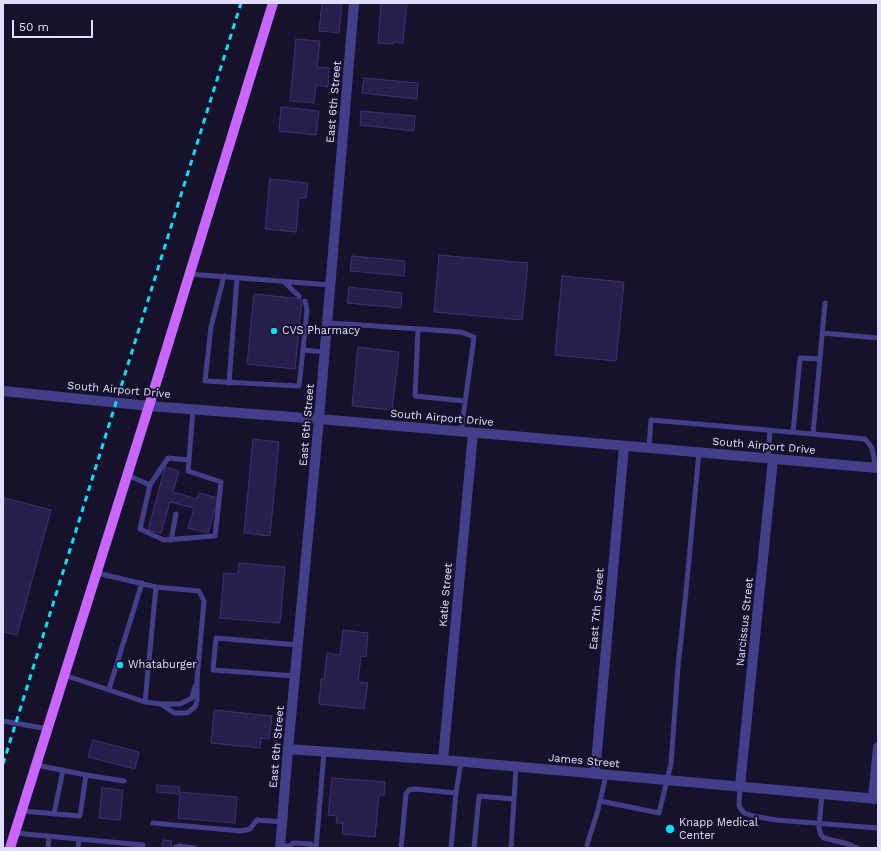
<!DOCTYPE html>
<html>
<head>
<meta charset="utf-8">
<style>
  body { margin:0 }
  #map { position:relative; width:881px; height:851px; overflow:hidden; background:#17122b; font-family:"Work Sans",sans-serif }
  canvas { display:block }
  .frame { position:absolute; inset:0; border:4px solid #e1ddfe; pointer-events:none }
  .scale { position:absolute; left:12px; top:20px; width:81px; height:18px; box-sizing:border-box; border:2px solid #e1ddfe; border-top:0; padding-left:5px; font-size:12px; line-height:14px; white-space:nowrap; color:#e1ddfe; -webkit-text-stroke:3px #17122b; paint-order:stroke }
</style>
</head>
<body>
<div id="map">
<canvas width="881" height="851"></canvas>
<div class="frame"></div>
<div class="scale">50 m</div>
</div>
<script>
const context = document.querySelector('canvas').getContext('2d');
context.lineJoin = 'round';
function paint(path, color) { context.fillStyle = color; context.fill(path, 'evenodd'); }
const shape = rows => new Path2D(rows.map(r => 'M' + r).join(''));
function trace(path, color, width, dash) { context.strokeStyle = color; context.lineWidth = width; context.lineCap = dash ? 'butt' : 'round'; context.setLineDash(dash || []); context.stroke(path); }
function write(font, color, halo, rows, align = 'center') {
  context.font = font + ' "Work Sans",sans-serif'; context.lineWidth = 4; context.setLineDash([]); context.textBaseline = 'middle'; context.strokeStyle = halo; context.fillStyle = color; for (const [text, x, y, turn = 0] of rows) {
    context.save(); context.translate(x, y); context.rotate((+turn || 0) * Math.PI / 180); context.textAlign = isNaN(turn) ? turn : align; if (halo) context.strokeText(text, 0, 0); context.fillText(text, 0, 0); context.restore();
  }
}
const building = shape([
  [322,3,342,3,339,33,319,31,322,3],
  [381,3,407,3,403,43,393,42,393,44,378,43,381,3],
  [296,39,320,41,317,67,329,68,328,87,316,85,314,103,290,101,296,39],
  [364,78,418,83,417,99,362,93,364,78],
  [281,107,319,111,316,135,279,131,281,107],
  [361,111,415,116,414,131,360,125,361,111],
  [270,179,308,183,306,198,299,198,296,232,265,229,270,179],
  [439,255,528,263,522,320,434,312,439,255],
  [352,256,405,261,404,276,350,271,352,256],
  [562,276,624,282,616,361,555,355,562,276],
  [349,287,402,293,401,308,347,303,349,287],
  [254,294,302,299,295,369,247,364,254,294],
  [358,347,399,352,392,410,352,406,358,347],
  [253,439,279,442,270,536,244,533,253,439],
  [165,467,179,471,173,492,197,499,199,493,218,498,208,533,188,528,194,508,170,502,161,533,148,530,165,467],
  [5,498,51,510,17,635,3,632,3,505,5,498],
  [239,563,285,567,280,623,220,618,224,573,238,574,239,563],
  [343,630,368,633,366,657,361,656,358,682,368,683,364,709,319,704,321,679,324,679,327,653,340,655,343,630],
  [214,710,272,716,269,739,261,738,260,748,211,743,214,710],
  [93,740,139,752,135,769,88,757,93,740],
  [332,778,385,782,384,795,379,795,375,837,342,834,343,823,336,823,337,816,328,815,332,778],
  [157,785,180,787,179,792,237,797,235,823,178,818,180,794,157,792,157,785],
  [102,788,123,790,120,820,99,818,102,788],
  [163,840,172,841,171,848,162,848,163,840]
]);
const service = shape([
  [190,274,330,285],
  [224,276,211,327,205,381,299,386,303,350,325,352],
  [284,282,299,296],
  [825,303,813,434,865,439,869,444,872,448,876,468],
  [327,323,347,324,461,332,474,337,461,432],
  [418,329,415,396,465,401],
  [822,333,878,338],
  [303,350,307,310,305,301],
  [229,383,237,278],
  [793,432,800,358,820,359],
  [649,448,651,420,813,434],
  [768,459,770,430],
  [189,460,168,458,150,485,140,529,164,540,215,536,221,482,188,471,189,460,193,409],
  [127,475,150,485],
  [171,540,176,514],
  [156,587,199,591,204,601,197,680,197,701,195,707,187,713,174,713,161,704],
  [64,675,145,702,156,587,97,573],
  [295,676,213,670,216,638,298,645],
  [109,689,142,583],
  [145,702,161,704,180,704,192,698,195,686],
  [3,721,48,729],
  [86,775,124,781],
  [740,786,739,805,741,809,744,813,753,816,776,820,878,828],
  [822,794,819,828,821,835,824,838,848,844,858,848],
  [600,801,659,813,671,764,678,667,686,591,699,452],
  [22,811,80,816,86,775,36,765],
  [54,814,63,770],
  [153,823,241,831,250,829,257,820,282,822],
  [15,833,79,839,78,848],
  [79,839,143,845,142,848],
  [587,845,598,810,606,775],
  [280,846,290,846,293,843,311,844,312,848],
  [48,848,49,836],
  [175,848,176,847,180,846,195,848],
  [316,848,324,752],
  [401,848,406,794,409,790,415,789,456,793],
  [451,848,456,793,461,762],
  [474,848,479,796,514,799],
  [511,848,516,767]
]);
const minor = shape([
  [288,749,443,760,878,799],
  [443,760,473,433],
  [595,774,624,446],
  [740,786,773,459],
  [873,799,878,747]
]);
const tertiary = shape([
  [3,391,149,406,319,419,878,468],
  [280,848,288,749,319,419,354,3]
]);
const primary = shape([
  [10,848,149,406,273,3]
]);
const rail = shape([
  [3,764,241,3]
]);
const markers = [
  [274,331,4,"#0cddfb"],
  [120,665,4,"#0cddfb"],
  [670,829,5,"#0cddfb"]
];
const streetNames = [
  ["East 6th Street",334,102,-85],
  ["South Airport Drive",119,390,5],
  ["South Airport Drive",442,418,5],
  ["East 6th Street",307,425,-85],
  ["South Airport Drive",764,446,5],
  ["Katie Street",446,595,-85],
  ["East 7th Street",597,609,-85],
  ["Narcissus Street",745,622,-84],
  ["East 6th Street",277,747,-85],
  ["James Street",584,761,5]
];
const poiNames = [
  ["CVS Pharmacy",282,331],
  ["Whataburger",128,665],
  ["Knapp Medical",679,823],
  ["Center",679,836]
];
paint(building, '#281e4c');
trace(building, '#403078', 1);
trace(service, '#423e89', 5);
trace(minor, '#423e89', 10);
trace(tertiary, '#423e89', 10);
trace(primary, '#c866fd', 10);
trace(rail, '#0cddfb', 3, [6, 5]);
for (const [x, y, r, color] of markers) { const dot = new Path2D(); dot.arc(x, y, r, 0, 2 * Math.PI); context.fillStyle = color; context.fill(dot); trace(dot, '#17122b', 1.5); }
write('11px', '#e1ddfe', '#17122b', streetNames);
write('11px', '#e1ddfe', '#17122b', poiNames, 'left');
</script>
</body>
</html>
